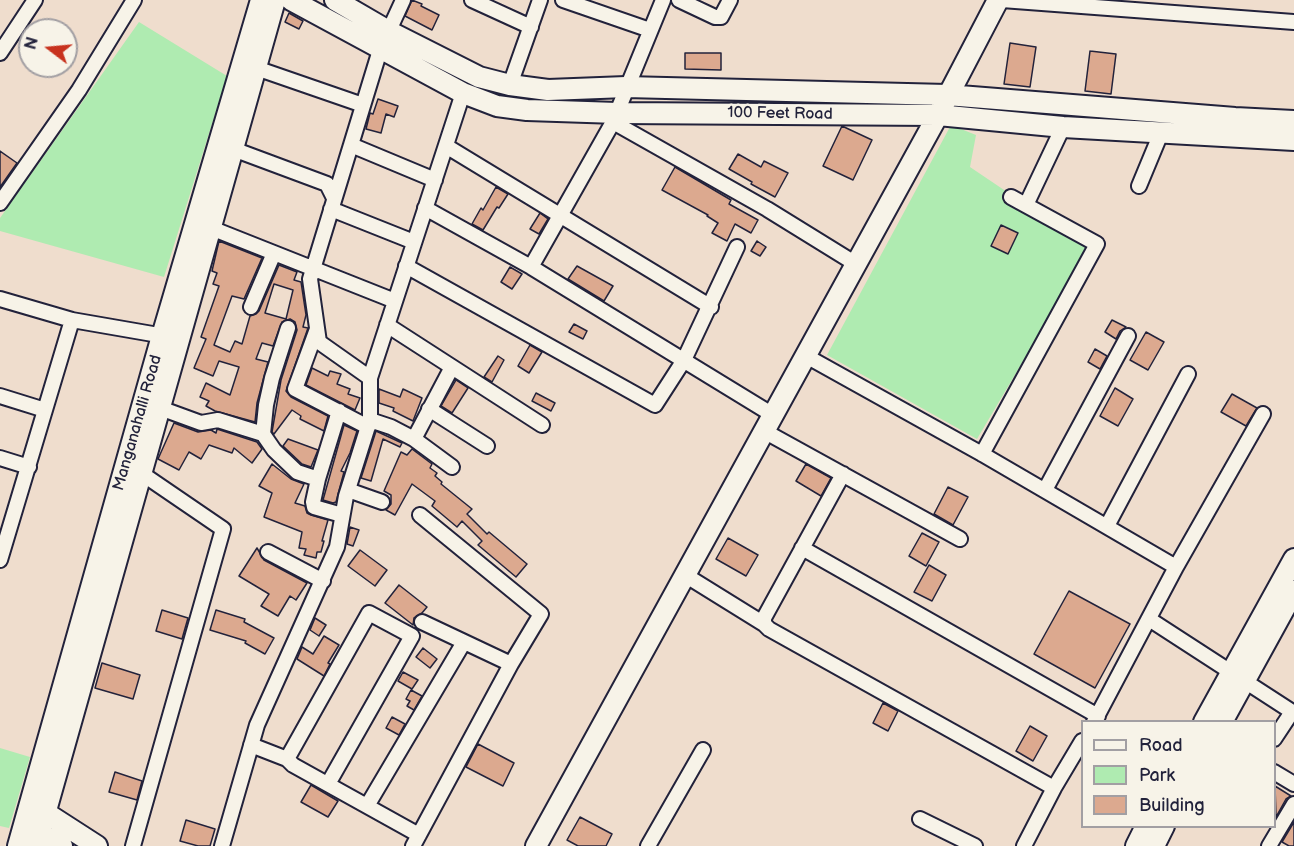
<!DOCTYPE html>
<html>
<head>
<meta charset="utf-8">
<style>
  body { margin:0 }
  #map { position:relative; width:1294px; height:846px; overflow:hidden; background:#efddcd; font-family:"Balsamiq Sans",sans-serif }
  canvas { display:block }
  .legend { position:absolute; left:1081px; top:720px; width:195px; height:108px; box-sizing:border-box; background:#f7f3e8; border:2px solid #a29fa3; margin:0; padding:8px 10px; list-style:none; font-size:18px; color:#22223b }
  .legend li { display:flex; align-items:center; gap:12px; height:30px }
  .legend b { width:30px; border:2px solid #a29fa3 }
  .north { position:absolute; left:18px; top:18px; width:60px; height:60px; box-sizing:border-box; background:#f7f3e8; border:2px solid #a29fa3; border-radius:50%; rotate:286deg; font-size:16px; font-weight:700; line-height:24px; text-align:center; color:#22223b }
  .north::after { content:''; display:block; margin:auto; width:21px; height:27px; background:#c8321e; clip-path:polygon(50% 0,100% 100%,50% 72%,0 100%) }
</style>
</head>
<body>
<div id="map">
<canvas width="1294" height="846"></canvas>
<ul class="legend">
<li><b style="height:8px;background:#f7f3e8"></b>Road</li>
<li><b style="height:16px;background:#afebb1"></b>Park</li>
<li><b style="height:16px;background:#dca98f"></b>Building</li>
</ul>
<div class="north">N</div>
</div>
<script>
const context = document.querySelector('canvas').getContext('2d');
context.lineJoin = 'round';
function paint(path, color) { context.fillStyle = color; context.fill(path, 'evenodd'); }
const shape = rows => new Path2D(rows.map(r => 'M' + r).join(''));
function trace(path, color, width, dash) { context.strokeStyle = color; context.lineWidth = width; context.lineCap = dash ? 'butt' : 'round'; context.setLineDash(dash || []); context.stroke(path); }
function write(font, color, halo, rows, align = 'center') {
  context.font = font + ' "Balsamiq Sans",sans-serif'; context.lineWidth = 4.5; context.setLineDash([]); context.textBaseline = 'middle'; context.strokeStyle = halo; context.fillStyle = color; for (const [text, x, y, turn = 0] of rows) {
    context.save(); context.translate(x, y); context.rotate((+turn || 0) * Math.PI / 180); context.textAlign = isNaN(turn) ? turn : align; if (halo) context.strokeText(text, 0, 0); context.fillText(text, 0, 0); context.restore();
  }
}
const green = shape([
  [139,22,227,76,164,277,0,231,0,218],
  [951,125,976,135,970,167,1090,248,977,439,827,355],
  [0,748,30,757,9,828,0,826]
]);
const building = shape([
  [412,0,422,4,421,6,439,15,432,30,405,16,412,0],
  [289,13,303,21,299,29,285,22,289,13],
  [1010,43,1036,47,1030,87,1004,84,1010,43],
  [1090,51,1116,54,1111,94,1085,91,1090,51],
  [685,53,721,53,721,70,685,69,685,53],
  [378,99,398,106,394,117,386,114,381,133,366,129,370,113,373,114,378,99],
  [842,126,872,140,853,180,823,166,842,126],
  [0,151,17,163,0,187,0,151],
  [738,154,761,167,764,161,788,173,775,197,751,184,752,182,729,169,738,154],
  [675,167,731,200,729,204,758,220,751,233,735,224,727,241,712,233,718,223,707,216,708,215,662,190,675,167],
  [496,187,508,194,499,208,497,207,483,230,472,224,481,208,483,210,496,187],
  [540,213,548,219,539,234,530,229,540,213],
  [1001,225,1018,233,1008,254,991,246,1001,225],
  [219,241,262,258,244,299,232,296,214,345,230,352,235,341,242,344,250,316,256,314,259,311,279,265,297,272,294,280,301,282,306,315,303,327,308,328,286,391,291,397,328,416,324,431,300,419,301,416,292,410,274,434,272,432,281,380,297,330,295,322,290,319,282,322,273,346,262,343,256,359,268,362,257,403,255,422,215,411,206,406,209,401,200,397,206,383,230,395,239,367,219,361,213,376,194,368,206,339,201,337,219,286,213,284,217,273,212,271,219,241],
  [274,284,293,290,286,319,265,313,274,284],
  [757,241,766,247,760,256,751,251,757,241],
  [577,266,613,286,604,301,568,279,577,266],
  [510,267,522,274,512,289,501,282,510,267],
  [1112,320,1126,327,1120,331,1116,339,1105,332,1112,320],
  [574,324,587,331,583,339,569,332,574,324],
  [1146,332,1164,342,1148,370,1130,360,1146,332],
  [530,345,542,352,529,373,518,366,530,345],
  [1095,349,1107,356,1100,369,1088,362,1095,349],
  [498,356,504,360,492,382,484,377,498,356],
  [312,368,328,376,330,371,341,374,337,384,350,389,348,394,360,398,355,410,306,385,312,368],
  [456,380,468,388,452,413,441,406,456,380],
  [1115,388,1133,399,1118,426,1100,416,1115,388],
  [379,389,400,397,403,389,422,398,413,421,393,411,394,408,379,403,379,389],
  [536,393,555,403,551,411,532,401,536,393],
  [1232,394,1257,408,1246,426,1221,412,1232,394],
  [174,423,198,432,211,430,216,433,217,429,257,442,262,449,252,463,234,448,232,453,209,445,201,459,189,452,179,470,158,459,174,423],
  [344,425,357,431,350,453,341,471,344,472,336,502,333,503,323,500,344,425],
  [376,431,402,443,400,447,383,439,371,481,361,478,376,431],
  [288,439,318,450,311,467,302,464,283,446,288,439],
  [412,449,432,464,430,468,437,473,435,476,442,482,441,484,472,509,467,514,487,534,489,532,527,564,516,577,478,545,482,541,462,521,457,527,432,506,435,501,412,484,395,515,386,510,391,504,391,495,384,491,401,452,407,455,412,449],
  [272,464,291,479,304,484,295,503,305,506,307,513,311,515,328,520,322,541,324,541,321,552,317,552,316,558,304,555,306,549,299,548,302,532,264,517,272,493,259,486,272,464],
  [806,464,831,478,821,496,796,481,806,464],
  [948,487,968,497,953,525,934,514,948,487],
  [350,527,359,530,353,546,347,544,350,527],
  [922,533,939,542,926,566,909,556,922,533],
  [728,538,758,555,746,576,716,559,728,538],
  [257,548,264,560,307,583,296,600,290,596,278,616,261,606,269,594,239,576,257,548],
  [360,550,387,570,375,586,348,566,360,550],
  [929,565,946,575,932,601,914,592,929,565],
  [399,585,427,607,422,613,414,618,413,625,385,603,399,585],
  [1069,591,1130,624,1095,688,1034,654,1069,591],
  [162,610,188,618,182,639,156,631,162,610],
  [216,610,245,619,244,622,274,638,265,654,245,643,246,641,210,630,216,610],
  [315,618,326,625,319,636,310,630,315,618],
  [324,636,339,645,328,663,330,664,324,676,297,659,302,647,313,654,324,636],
  [423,648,437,659,430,668,416,657,423,648],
  [102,663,140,675,133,699,95,688,102,663],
  [403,672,418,680,412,689,398,681,403,672],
  [411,690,422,696,414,710,407,706,410,701,406,699,411,690],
  [883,703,898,711,888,731,873,723,883,703],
  [392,717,405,724,399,735,386,728,392,717],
  [1030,726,1047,736,1033,761,1016,751,1030,726],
  [478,744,514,763,503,786,466,767,478,744],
  [115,772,142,781,137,800,109,792,115,772],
  [311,785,338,801,328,817,301,802,311,785],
  [1275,786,1291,796,1286,799,1276,817,1275,786],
  [580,817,612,834,606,846,578,846,567,840,580,817],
  [186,820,215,829,210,846,198,846,180,841,186,820],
  [1294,822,1294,846,1289,846,1282,842,1294,822]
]);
const street = shape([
  [472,0,531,27],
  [563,0,650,30],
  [663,0,613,122,767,209,856,264],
  [679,0,715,17,721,17,730,0],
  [1002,0,1294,22],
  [0,53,35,0],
  [256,68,363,105],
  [510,85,540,0],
  [351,145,435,180],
  [446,146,711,307],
  [233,149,327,184,334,198],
  [1139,186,1161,133],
  [0,203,79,90,134,0],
  [1026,205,1063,127],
  [425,208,531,267,773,415],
  [331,209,414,242],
  [211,228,395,301],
  [406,266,655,405,684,360,737,247],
  [531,267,613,122],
  [0,299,72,320,170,337],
  [251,307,274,253],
  [387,325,542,425],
  [288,328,272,378,266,405,263,434,274,450,297,472,318,479,313,502,314,507,342,515],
  [317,329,295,389,368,427],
  [806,356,982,454,1176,567],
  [370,378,463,93],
  [0,396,45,410],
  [160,408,201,423,218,420,263,434],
  [429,409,487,446],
  [370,420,391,427,414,439,452,467],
  [764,431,960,539],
  [414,439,452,367],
  [982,454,1097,244,1011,197],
  [0,458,29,467],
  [843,474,764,618,764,624,769,629,1054,788],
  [318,479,339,411],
  [348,490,382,502],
  [1045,490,1128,336],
  [1107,526,1188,374],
  [802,548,1098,716],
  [268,552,323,581],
  [0,560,72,320],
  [685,575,764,624],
  [1149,619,1294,713],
  [422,622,511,664],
  [1094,722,1176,567,1263,414],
  [1274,739,1292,712],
  [251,745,287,759,293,765,419,835],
  [287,759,369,613,412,636,328,784],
  [1274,772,1294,784],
  [367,806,464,642],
  [920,819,975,846],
  [133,846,223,529,141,473],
  [222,846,257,725,337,547,346,496,370,420,370,378,319,342,310,279,380,50,403,0],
  [413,846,511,664,541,614,420,515],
  [648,846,703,750],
  [1024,846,1054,788,1082,741],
  [1269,846,1294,804]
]);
const secondary = shape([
  [291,0,463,93,497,106,527,110,617,113,938,115,1063,127,1294,140],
  [335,0,390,32,479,77,510,85,548,90,626,87,947,95,1235,118,1294,121],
  [1204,722,1294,559],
  [1222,722,1294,591],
  [35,806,97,846],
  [28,827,62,846],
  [18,846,162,336,261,0],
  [36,846,275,0],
  [536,846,938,115,998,0],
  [1136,846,1146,826],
  [1154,846,1164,826]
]);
const streetNames = [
  ["100 Feet Road",780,114,1],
  ["Manganahalli Road",138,423,-74]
];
paint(green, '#afebb1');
paint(building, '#dca98f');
trace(building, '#22223b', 1.5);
trace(street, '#22223b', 18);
trace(secondary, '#22223b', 24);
trace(street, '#f7f3e8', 14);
trace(secondary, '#f7f3e8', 20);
write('16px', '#22223b', '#f7f3e8', streetNames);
</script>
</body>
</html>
